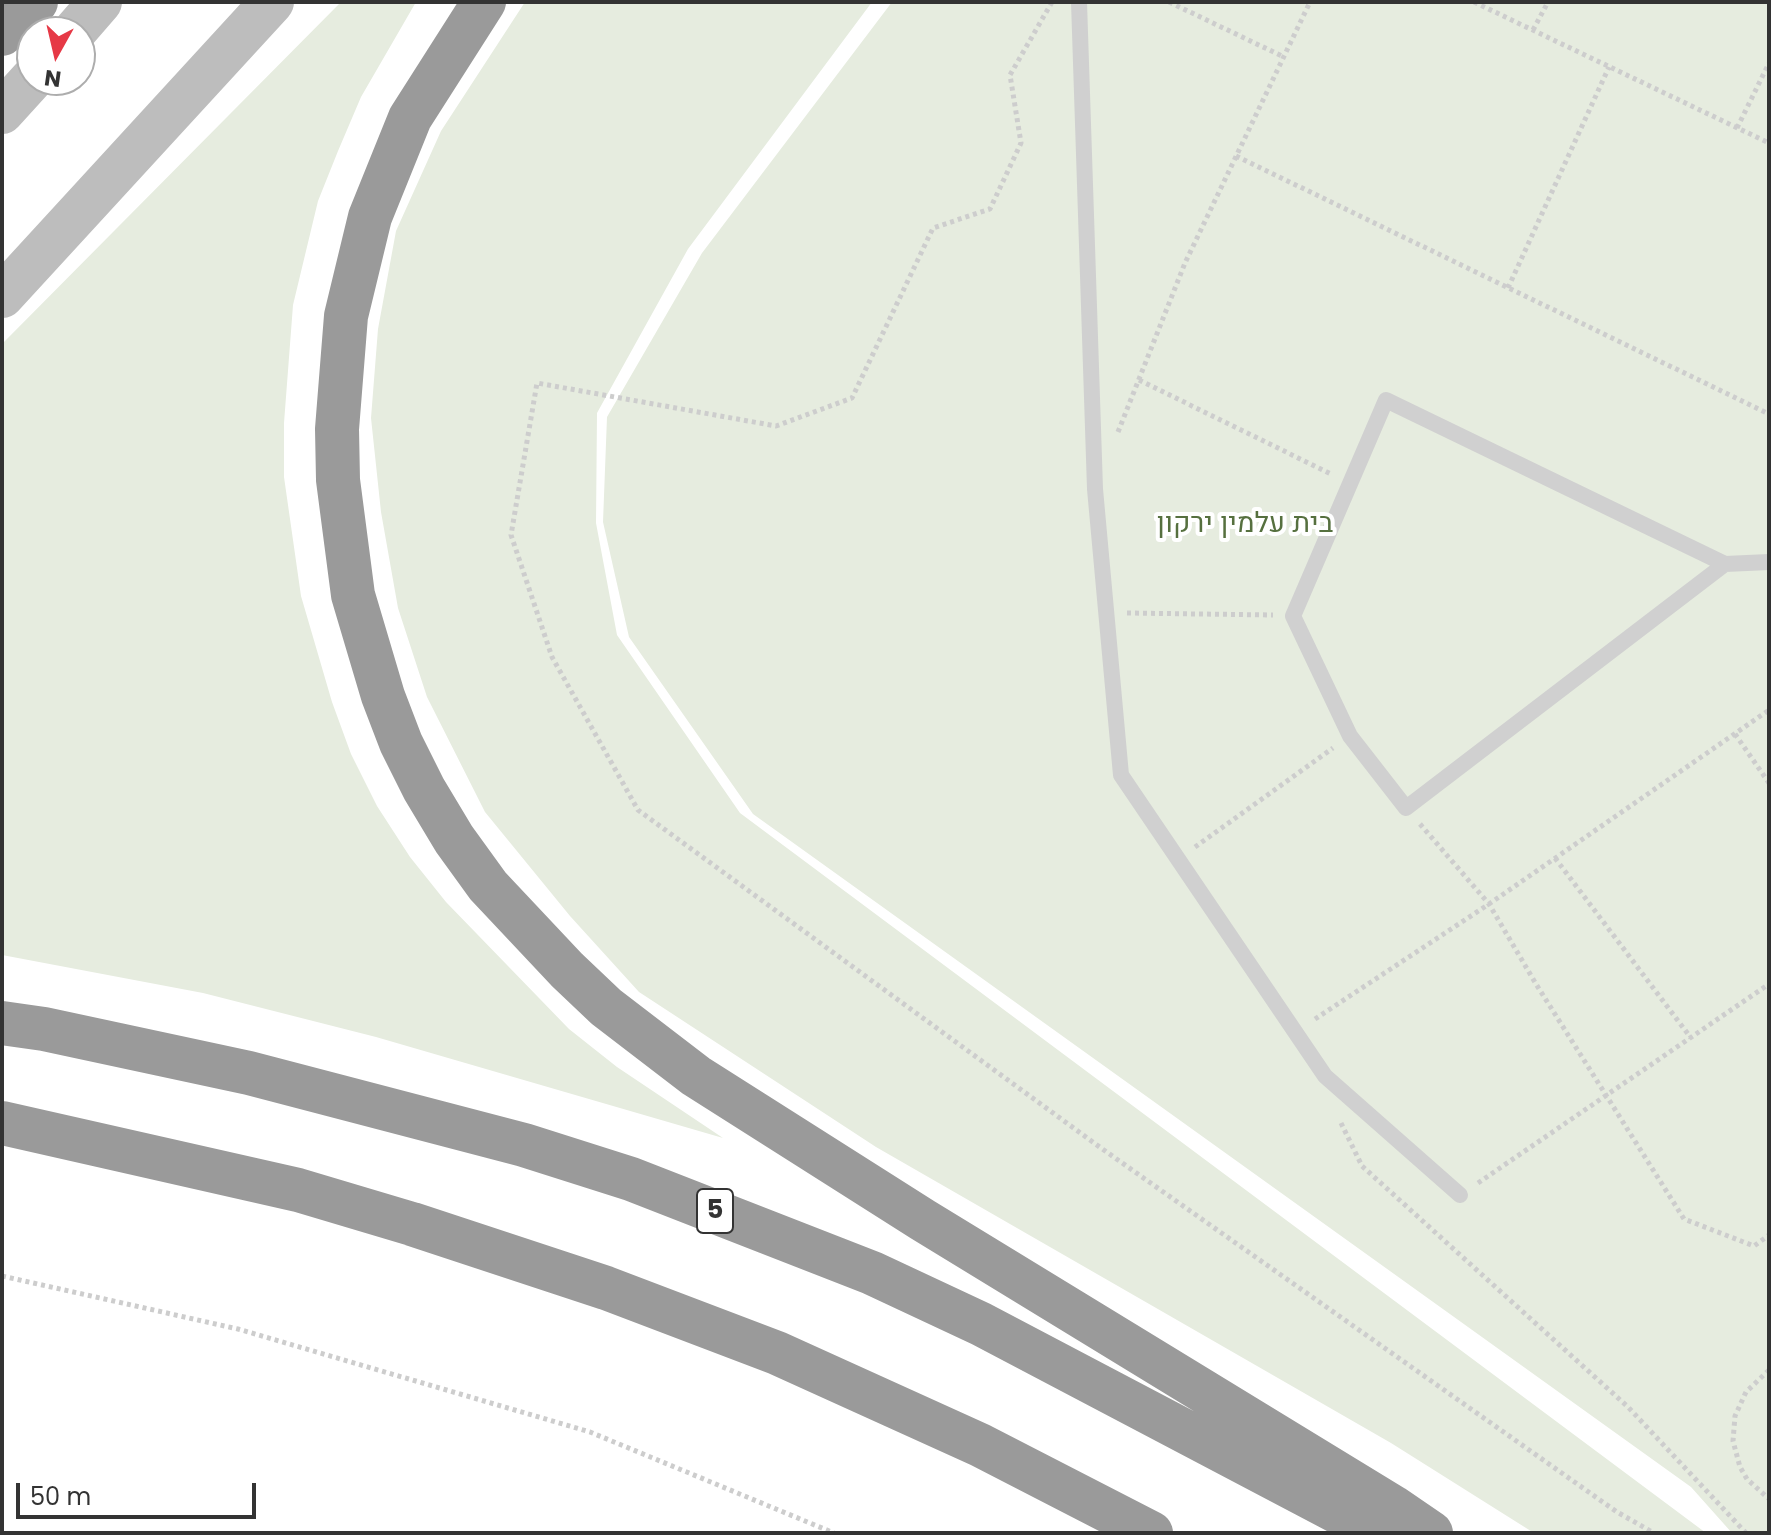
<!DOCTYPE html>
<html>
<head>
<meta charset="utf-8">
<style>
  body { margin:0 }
  #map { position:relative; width:1771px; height:1535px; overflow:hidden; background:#fff; font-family:Poppins,sans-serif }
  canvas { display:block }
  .frame { position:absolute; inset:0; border:4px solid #333; pointer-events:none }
  .north { position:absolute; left:16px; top:16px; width:80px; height:80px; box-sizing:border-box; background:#fff; border:2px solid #adadad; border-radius:50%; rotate:188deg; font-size:22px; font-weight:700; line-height:32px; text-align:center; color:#333 }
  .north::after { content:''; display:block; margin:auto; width:28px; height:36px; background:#e63946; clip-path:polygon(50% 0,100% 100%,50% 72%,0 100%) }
  .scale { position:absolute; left:16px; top:1483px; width:240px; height:36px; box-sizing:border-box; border:4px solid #333; border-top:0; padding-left:10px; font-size:24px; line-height:28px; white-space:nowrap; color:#333; -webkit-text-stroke:6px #fff; paint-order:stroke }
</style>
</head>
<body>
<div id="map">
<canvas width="1771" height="1535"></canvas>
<div class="frame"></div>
<div class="north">N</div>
<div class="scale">50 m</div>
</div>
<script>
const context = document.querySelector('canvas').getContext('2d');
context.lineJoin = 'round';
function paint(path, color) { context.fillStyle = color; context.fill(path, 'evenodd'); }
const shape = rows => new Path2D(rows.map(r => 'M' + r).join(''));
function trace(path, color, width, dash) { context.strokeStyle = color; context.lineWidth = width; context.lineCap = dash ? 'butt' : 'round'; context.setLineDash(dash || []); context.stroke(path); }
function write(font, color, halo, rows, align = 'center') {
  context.font = font + ' Poppins,Heebo,sans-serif'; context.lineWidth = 8; context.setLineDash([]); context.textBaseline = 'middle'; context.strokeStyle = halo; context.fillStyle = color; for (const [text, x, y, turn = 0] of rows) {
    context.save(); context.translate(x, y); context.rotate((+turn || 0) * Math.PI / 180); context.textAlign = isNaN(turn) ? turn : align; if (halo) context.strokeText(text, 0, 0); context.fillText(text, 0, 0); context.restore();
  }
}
const green = shape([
  [341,2,416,2,361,97,338,151,318,201,293,305,284,423,284,477,301,596,332,702,351,754,377,806,410,857,446,902,569,1029,617,1067,723,1138,376,1037,203,993,2,955,2,344],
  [525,2,872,2,688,249,597,413,596,523,617,635,740,813,1706,1533,1534,1533,1391,1443,876,1147,639,992,570,916,485,812,427,697,398,608,381,512,371,418,378,329,396,231,441,131],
  [892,2,1769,2,1769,1533,1732,1533,1691,1487,753,814,629,637,603,522,607,417,702,253]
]);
const path = shape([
  [1052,2,1010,75,1021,143,990,209,933,228,852,398,776,426,537,383,511,535,552,657,638,810,1101,1148,1617,1512,1654,1533],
  [1169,2,1284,57],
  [1474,2,1769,143],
  [1533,30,1548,2],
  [1737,128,1769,63],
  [1236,156,1769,414],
  [1508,288,1609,67],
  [1139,380,1331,474],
  [1118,432,1185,263,1310,2],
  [1127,613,1273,615],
  [1735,734,1769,783],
  [1420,824,1489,904,1536,984,1684,1219,1754,1246,1769,1235],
  [1195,847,1333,748],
  [1555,858,1691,1038],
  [1315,1019,1489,904,1769,710],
  [1341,1123,1362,1166,1628,1407,1746,1533],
  [1478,1183,1769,984],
  [2,1276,238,1329,590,1432,834,1533],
  [1769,1370,1746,1392,1735,1416,1733,1441,1740,1467,1747,1479,1769,1499]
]);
const service = shape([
  [1079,2,1095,489,1121,775,1325,1076,1460,1195],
  [1725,564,1406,808,1350,736,1293,616,1386,400,1725,564,1769,562]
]);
const secondary = shape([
  [74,32,100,2],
  [2,112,32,79],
  [2,296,272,2]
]);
const motorway = shape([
  [484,2,410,118,370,217,346,316,337,429,338,480,353,595,383,696,401,743,424,789,454,839,488,886,567,970,606,1007,696,1076,923,1220,1393,1507,1431,1533],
  [2,34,36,2],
  [2,1023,44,1029,249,1073,524,1145,631,1179,872,1273,981,1324,1378,1533],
  [2,1123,298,1190,412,1224,606,1288,777,1353,980,1445,1151,1533]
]);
const shields = [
  [715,1211,36]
];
const shieldNames = [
  ["5",715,1211]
];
const parkNames = [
  ["בית עלמין ירקון",1245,525]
];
paint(green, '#e6ecdf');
trace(path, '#cdcdcd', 5, [4, 4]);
trace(service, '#d0d0d0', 16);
trace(secondary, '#bdbdbd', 44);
trace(motorway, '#9a9a9a', 44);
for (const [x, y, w] of shields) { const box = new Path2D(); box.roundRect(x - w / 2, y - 22, w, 44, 6); context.fillStyle = '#fff'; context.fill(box); trace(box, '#333', 2); }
write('bold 26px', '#333', null, shieldNames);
write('28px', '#56703f', '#fff', parkNames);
</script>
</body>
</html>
